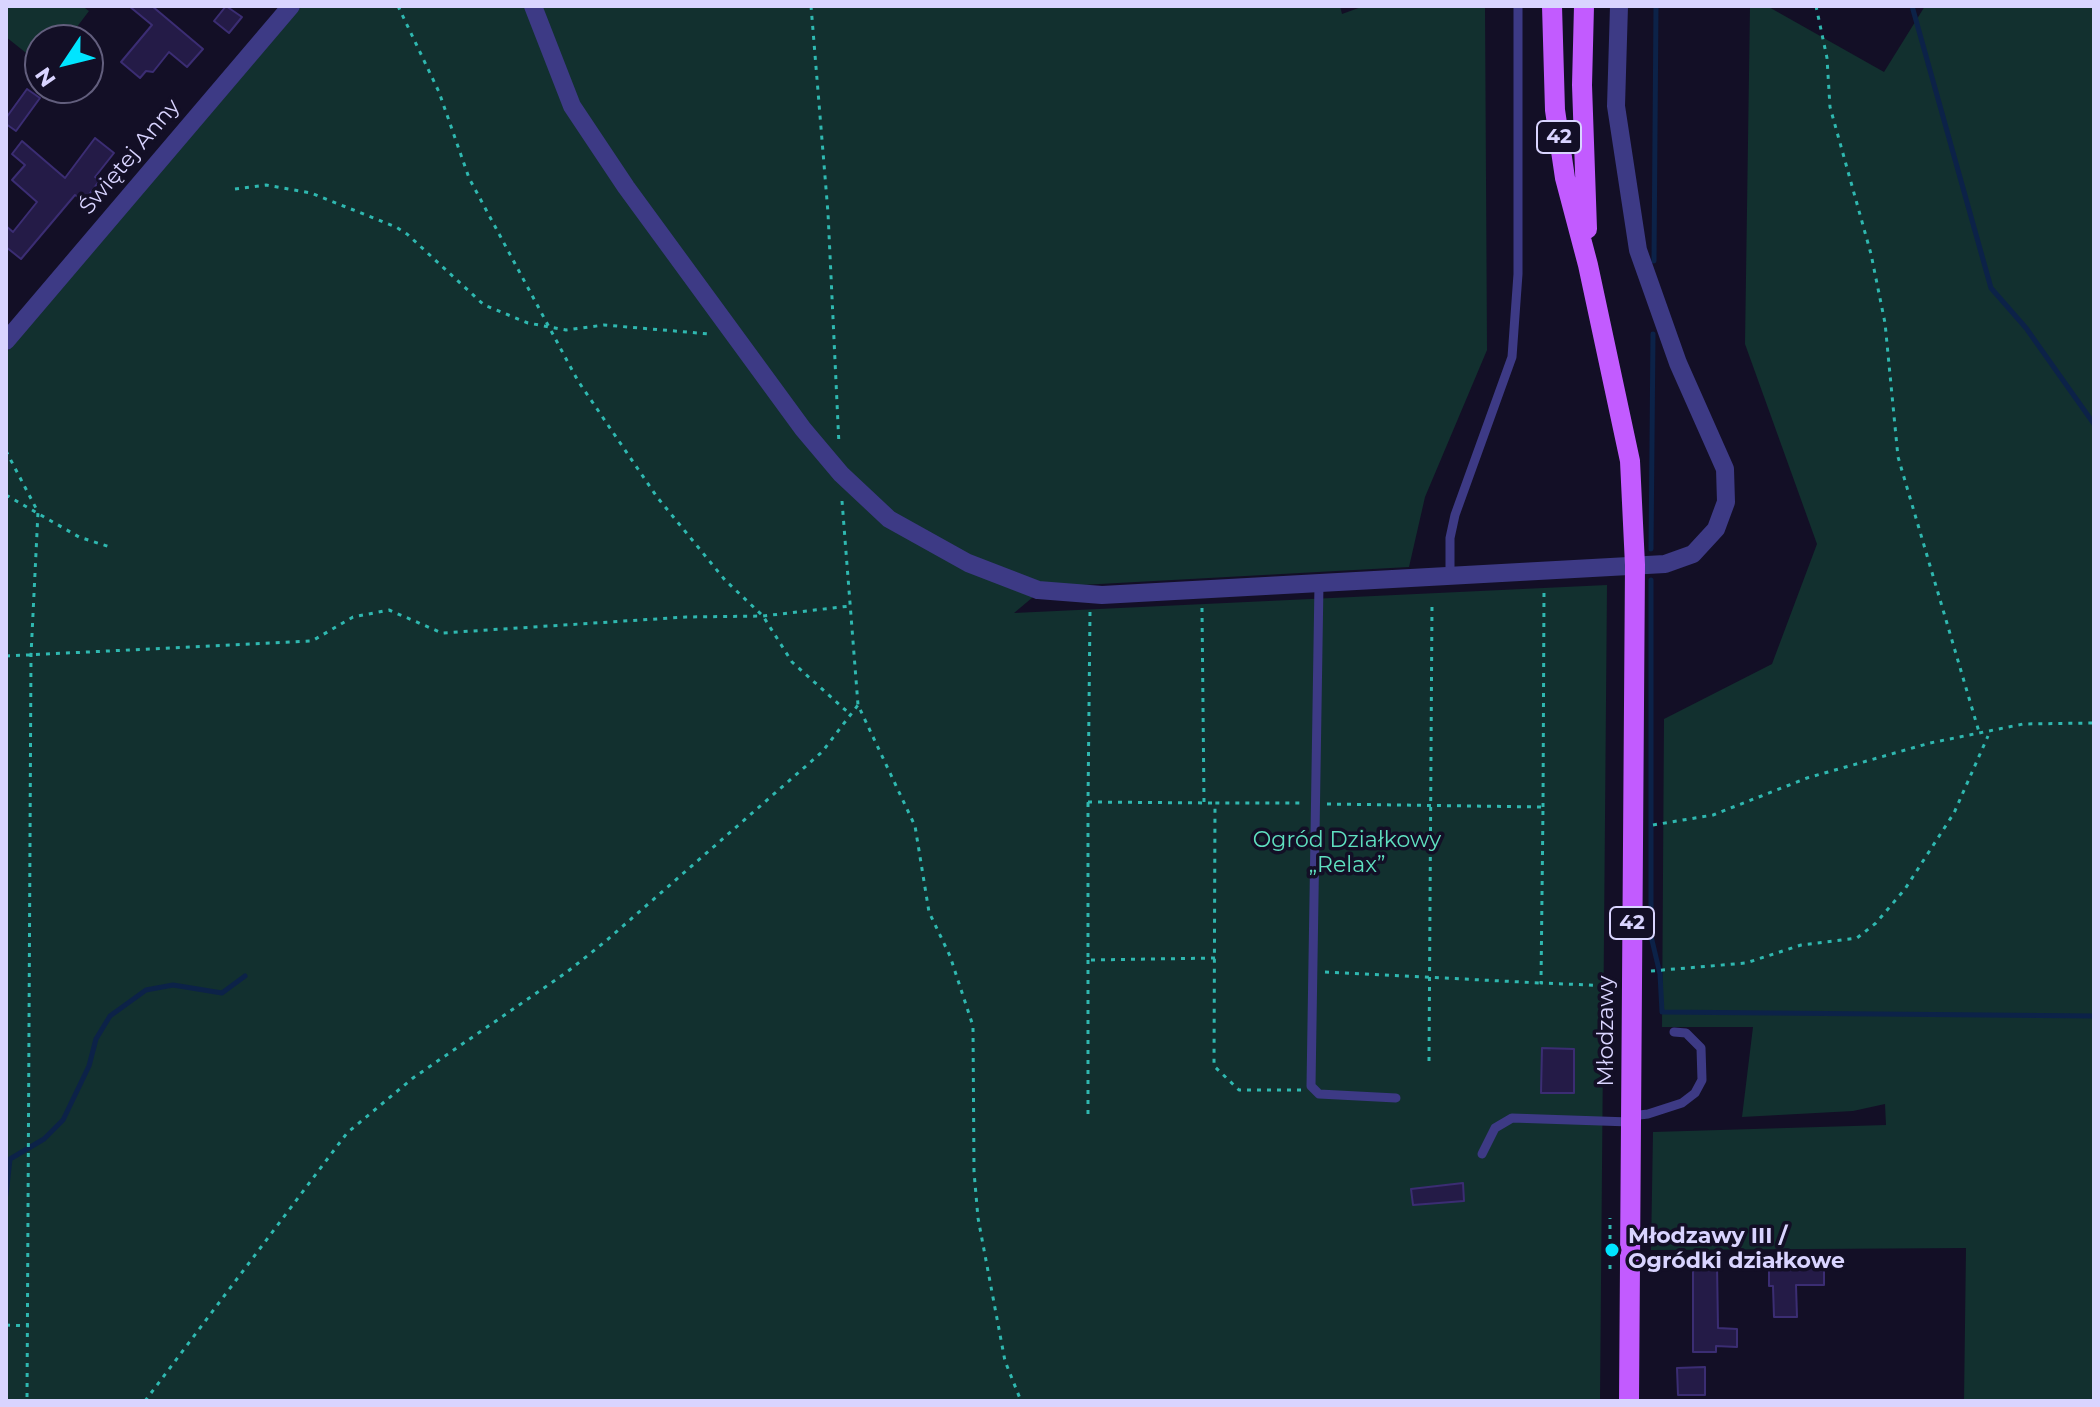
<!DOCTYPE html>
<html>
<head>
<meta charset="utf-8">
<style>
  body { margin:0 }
  #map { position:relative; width:2100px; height:1407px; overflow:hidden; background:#130f26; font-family:Montserrat,sans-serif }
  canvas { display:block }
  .frame { position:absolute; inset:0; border:8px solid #d9d4ff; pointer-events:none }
  .north { position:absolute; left:24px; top:24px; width:80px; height:80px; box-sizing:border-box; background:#130f26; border:2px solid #625e7d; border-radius:50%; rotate:235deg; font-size:22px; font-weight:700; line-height:32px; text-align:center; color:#d9d4ff }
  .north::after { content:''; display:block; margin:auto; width:28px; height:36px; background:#00e5ff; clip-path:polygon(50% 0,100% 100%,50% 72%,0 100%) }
</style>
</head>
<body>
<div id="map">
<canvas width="2100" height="1407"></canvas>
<div class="frame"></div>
<div class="north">N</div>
</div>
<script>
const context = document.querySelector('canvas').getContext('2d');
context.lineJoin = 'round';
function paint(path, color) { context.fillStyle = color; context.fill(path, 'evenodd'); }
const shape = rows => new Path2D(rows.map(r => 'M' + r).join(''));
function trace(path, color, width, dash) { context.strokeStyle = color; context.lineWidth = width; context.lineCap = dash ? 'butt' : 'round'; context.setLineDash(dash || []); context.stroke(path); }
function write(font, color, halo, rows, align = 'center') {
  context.font = font + ' Montserrat,sans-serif'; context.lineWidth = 7; context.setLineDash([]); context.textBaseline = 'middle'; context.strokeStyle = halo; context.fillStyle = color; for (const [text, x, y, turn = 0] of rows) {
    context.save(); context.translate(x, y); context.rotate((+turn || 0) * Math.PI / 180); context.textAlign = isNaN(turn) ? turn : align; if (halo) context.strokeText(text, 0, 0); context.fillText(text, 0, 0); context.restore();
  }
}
const green = shape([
  [6,6,82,6,89,11,67,40,40,40,40,64,6,37],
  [302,6,1340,6,1342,14,1364,6,1485,6,1487,350,1425,497,1409,567,1045,587,1014,613,1607,585,1600,1401,6,1401,6,353],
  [1750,6,1767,6,1884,72,1925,6,2094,6,2094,1401,1964,1401,1966,1248,1651,1250,1653,1132,1886,1125,1885,1104,1853,1111,1742,1117,1753,1027,1662,1027,1664,719,1772,664,1817,544,1745,344]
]);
const stream = shape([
  [1912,6,1991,288,2026,328,2094,424],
  [1654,261,1656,6],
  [1651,549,1653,334],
  [1651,580,1651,936,1660,974,1662,1012,2094,1016],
  [6,1195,10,1159,44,1139,63,1120,89,1066,96,1039,110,1016,146,990,173,985,222,993,245,976]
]);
const building = shape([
  [129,6,152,6,203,49,187,67,169,52,153,72,146,71,140,78,121,62,152,25,129,6],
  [226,6,242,17,229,33,214,21,226,6],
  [27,89,40,98,16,131,6,124,6,118,27,89],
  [95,138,114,153,95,177,100,180,84,201,75,195,21,259,6,247,6,226,13,232,37,202,12,180,25,165,12,154,22,141,65,178,95,138],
  [1542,1048,1574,1049,1574,1093,1541,1093,1542,1048],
  [1463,1183,1464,1201,1413,1205,1411,1189,1463,1183],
  [1824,1260,1824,1285,1796,1285,1797,1317,1774,1317,1773,1286,1769,1286,1769,1270,1803,1269,1802,1261,1824,1260],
  [1693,1264,1717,1264,1718,1328,1737,1329,1737,1347,1716,1346,1716,1352,1693,1352,1693,1264],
  [1705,1367,1705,1395,1678,1395,1677,1368,1705,1367]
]);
const path = shape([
  [398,6,439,92,469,178,578,381,657,497,725,580,763,616,792,662,851,715],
  [811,6,828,213,839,445],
  [1816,6,1827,58,1830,107,1871,254,1885,323,1898,457,1979,732],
  [235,189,266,185,311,193,396,227,407,234,484,305,528,323,566,330,604,325,710,334],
  [6,451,38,512,31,655,27,1401],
  [6,495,79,537,110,547],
  [842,501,858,705,915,826,929,912,950,956,973,1026,974,1172,978,1218,1005,1361,1021,1401],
  [1202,608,1204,803],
  [1090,612,1088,802,1215,803],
  [6,656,312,641,353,617,389,610,442,633,686,617,763,616,850,606],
  [1088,803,1088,960,1215,958],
  [1327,804,1543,807,1541,983,1614,986],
  [1543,807,1544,590],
  [1653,825,1713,815,1807,778,1930,743,2023,724,2094,723],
  [1088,960,1088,1116],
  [1651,971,1746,963,1801,945,1857,938,1876,923,1905,889,1954,813,1988,736],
  [1325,972,1541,983],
  [1429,1061,1432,603],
  [1301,1090,1239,1090,1214,1066,1215,803,1303,803],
  [1610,1269,1610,1218],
  [6,1325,29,1326],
  [145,1401,347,1133,413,1078,567,972,607,940,822,752,858,705]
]);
const service = shape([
  [1450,576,1450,538,1455,515,1512,357,1518,274,1518,6],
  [1319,583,1311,1086,1319,1094,1396,1098],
  [1631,1116,1648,1114,1682,1103,1695,1093,1702,1080,1701,1048,1686,1033,1674,1032],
  [1482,1154,1495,1128,1512,1118,1630,1122]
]);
const minor = shape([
  [533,6,572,106,626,187,803,429,841,474,889,519,968,563,1038,590,1102,595,1665,564,1693,554,1716,529,1726,502,1725,469,1678,363,1638,250,1616,106,1619,6],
  [6,341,291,6]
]);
const primary = shape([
  [1552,6,1555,110,1565,178,1588,265,1630,461,1635,565,1629,1401],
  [1584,6,1582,85,1587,229]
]);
const markers = [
  [1612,1250,8,"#00e5ff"]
];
const shields = [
  [1559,137,44],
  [1632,923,44]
];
const shieldNames = [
  ["42",1559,137],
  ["42",1632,923]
];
const streetNames = [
  ["Świętej Anny",130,157,-50],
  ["Młodzawy",1607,1031,-90]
];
const parkNames = [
  ["Ogród Działkowy",1347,841],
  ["„Relax”",1347,866]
];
const poiNames = [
  ["Młodzawy III /",1628,1237],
  ["Ogródki działkowe",1628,1262]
];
paint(green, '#12302f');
trace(stream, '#0c2248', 5);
paint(building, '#241b47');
trace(building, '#3b2d73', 2);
trace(path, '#2fb8b0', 3, [4, 6]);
trace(service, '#3d3a85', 9);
trace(minor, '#3d3a85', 18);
trace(primary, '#c25bff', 20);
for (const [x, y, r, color] of markers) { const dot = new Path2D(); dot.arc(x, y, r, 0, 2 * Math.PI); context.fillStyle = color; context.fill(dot); trace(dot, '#130f26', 3); }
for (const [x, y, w] of shields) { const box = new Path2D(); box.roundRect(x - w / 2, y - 16, w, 32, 6); context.fillStyle = '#130f26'; context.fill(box); trace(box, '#d9d4ff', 2); }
write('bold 20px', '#d9d4ff', null, shieldNames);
write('22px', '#d9d4ff', '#130f26', streetNames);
write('22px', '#5fe0c0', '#130f26', parkNames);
write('bold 22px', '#d9d4ff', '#130f26', poiNames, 'left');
</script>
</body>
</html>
